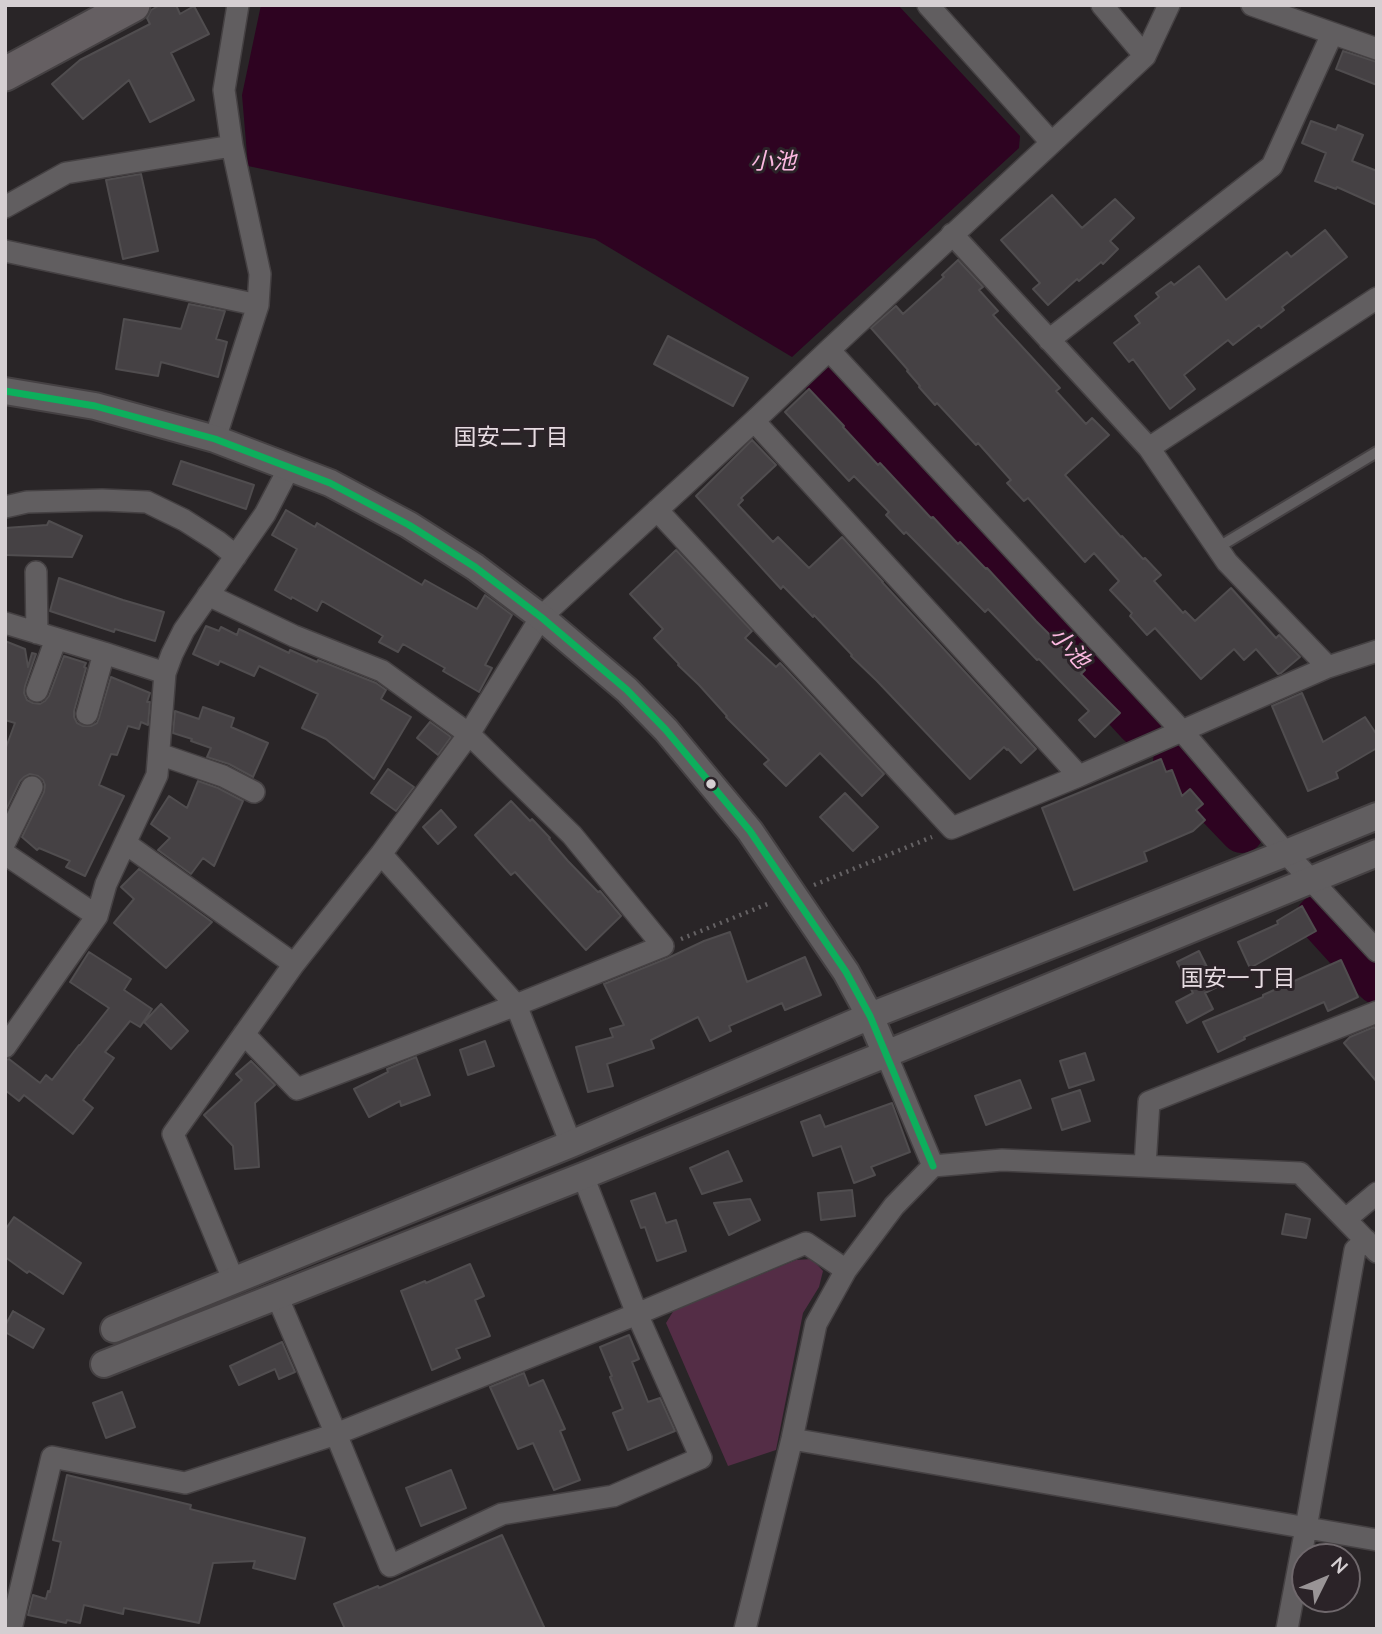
<!DOCTYPE html>
<html>
<head>
<meta charset="utf-8">
<style>
  body { margin:0 }
  #map { position:relative; width:1382px; height:1634px; overflow:hidden; background:#292527; font-family:Mulish,sans-serif }
  canvas { display:block }
  .frame { position:absolute; inset:0; border:7px solid #d5cfd2; pointer-events:none }
  .north { position:absolute; left:1291px; top:1543px; width:70px; height:70px; box-sizing:border-box; background:#2b2328; border:2px solid #6f686c; border-radius:50%; rotate:47deg; font-size:19px; font-weight:700; line-height:28px; text-align:center; color:#d5cfd2 }
  .north::after { content:''; display:block; margin:auto; width:24px; height:32px; background:#999496; clip-path:polygon(50% 0,100% 100%,50% 72%,0 100%) }
</style>
</head>
<body>
<div id="map">
<canvas width="1382" height="1634"></canvas>
<div class="frame"></div>
<div class="north">N</div>
</div>
<script>
const context = document.querySelector('canvas').getContext('2d');
context.lineJoin = 'round';
function paint(path, color) { context.fillStyle = color; context.fill(path, 'evenodd'); }
const shape = rows => new Path2D(rows.map(r => 'M' + r).join(''));
function trace(path, color, width, dash) { context.strokeStyle = color; context.lineWidth = width; context.lineCap = dash ? 'butt' : 'round'; context.setLineDash(dash || []); context.stroke(path); }
function write(font, color, halo, rows, align = 'center') {
  context.font = font + ' Mulish,"Noto Sans JP",sans-serif'; context.lineWidth = 6; context.setLineDash([]); context.textBaseline = 'middle'; context.strokeStyle = halo; context.fillStyle = color; for (const [text, x, y, turn = 0] of rows) {
    context.save(); context.translate(x, y); context.rotate((+turn || 0) * Math.PI / 180); context.textAlign = isNaN(turn) ? turn : align; if (halo) context.strokeText(text, 0, 0); context.fillText(text, 0, 0); context.restore();
  }
}
const green = shape([
  [812,1259,823,1271,819,1287,803,1313,776,1450,728,1466,666,1323,674,1310,796,1260]
]);
const water = shape([
  [261,5,898,5,1020,136,1019,148,792,357,595,239,248,166,242,95]
]);
const river = shape([
  [828,386,1139,724],
  [1175,761,1242,831],
  [1318,917,1377,982]
]);
const building = shape([
  [160,5,176,5,180,14,194,6,209,34,171,53,194,100,150,122,129,80,83,119,52,84,80,60,150,24,147,18,151,10,160,5],
  [1343,51,1377,62,1377,85,1336,69,1343,51],
  [1311,121,1336,130,1338,125,1363,135,1352,161,1377,171,1377,205,1337,187,1336,189,1315,181,1326,153,1302,143,1311,121],
  [141,174,158,251,123,259,106,180,141,174],
  [1052,195,1082,228,1115,199,1134,218,1110,241,1118,249,1103,264,1101,262,1079,281,1077,279,1048,305,1033,289,1040,283,1001,240,1052,195],
  [1325,230,1347,257,1282,307,1284,310,1261,328,1259,325,1233,345,1228,340,1184,375,1195,389,1170,409,1133,359,1129,362,1114,343,1140,323,1135,316,1159,297,1156,293,1171,282,1174,285,1199,266,1226,300,1287,252,1291,257,1325,230],
  [958,260,983,287,979,290,998,311,993,315,1060,388,1056,391,1086,424,1092,418,1109,435,1065,475,1121,537,1122,536,1143,559,1145,558,1161,575,1154,581,1183,613,1185,611,1195,621,1231,588,1276,638,1279,635,1300,657,1281,673,1278,674,1256,649,1244,660,1234,649,1201,679,1155,628,1147,635,1130,616,1132,613,1110,590,1119,581,1094,553,1085,562,1028,498,1024,501,1007,483,1011,480,978,443,976,445,937,403,935,405,919,387,920,386,907,371,908,370,871,328,896,306,903,314,944,277,942,275,958,260],
  [189,304,225,311,216,339,227,342,218,377,161,362,158,376,116,369,124,319,181,329,189,304],
  [668,336,748,378,733,406,654,364,668,336],
  [809,389,844,426,843,427,878,465,880,463,931,518,933,517,958,544,960,542,986,569,987,568,1036,621,1085,670,1081,674,1120,713,1095,737,1079,720,1089,711,1039,659,1037,660,988,609,985,612,906,532,904,534,886,515,889,512,854,476,849,481,785,412,809,389],
  [752,440,776,465,741,498,743,500,738,505,773,542,778,537,809,568,842,537,883,582,882,582,1036,749,1021,763,1008,749,1007,750,1004,747,970,779,877,681,851,656,852,655,814,615,813,617,783,586,781,589,696,496,752,440],
  [181,461,254,485,246,509,173,484,181,461],
  [286,510,315,527,317,523,422,585,425,580,477,609,485,595,512,615,485,665,492,668,479,692,443,671,445,668,403,644,398,652,379,642,383,636,322,601,317,611,292,597,291,599,275,590,297,549,272,535,286,510],
  [49,521,82,536,72,557,5,555,5,528,47,525,49,521],
  [676,550,752,631,745,638,776,667,780,663,884,774,862,796,820,753,786,786,764,764,769,760,726,717,727,716,699,685,678,665,679,664,654,638,663,629,630,594,676,550],
  [59,578,123,600,164,612,155,641,115,629,114,632,50,611,59,578],
  [206,626,219,631,221,627,237,635,239,629,289,653,290,650,317,662,318,660,376,683,386,690,381,699,411,717,374,779,326,739,302,728,318,694,259,666,254,676,220,661,218,665,193,654,206,626],
  [5,641,25,649,28,667,32,653,36,654,25,686,24,693,27,700,33,703,40,704,45,701,49,696,64,656,86,663,84,667,86,668,74,711,74,717,77,723,83,726,91,726,97,723,99,718,111,677,150,693,147,702,150,702,148,725,141,722,139,729,128,726,117,755,111,754,99,785,124,796,85,876,66,867,70,861,39,848,37,850,22,837,44,792,45,785,43,780,38,776,30,774,24,777,20,781,5,812,5,750,15,723,5,720,5,641],
  [1302,693,1323,742,1365,717,1377,735,1377,748,1336,772,1338,778,1308,791,1272,706,1302,693],
  [203,707,234,718,231,727,268,743,253,777,229,764,207,757,211,748,191,741,192,739,173,733,175,711,199,719,203,707],
  [430,722,451,737,438,755,417,738,430,722],
  [1161,759,1166,772,1172,770,1182,796,1190,789,1203,804,1196,810,1205,820,1193,831,1144,852,1147,861,1074,890,1042,808,1161,759],
  [388,769,414,787,396,811,371,793,388,769],
  [198,781,218,788,243,801,214,866,203,858,191,874,158,850,170,838,151,824,169,796,187,808,198,781],
  [845,793,878,827,853,851,820,817,845,793],
  [511,801,530,821,532,819,550,838,549,839,568,861,598,892,600,891,621,916,586,950,515,872,511,875,475,835,511,801],
  [441,810,456,827,438,844,423,827,441,810],
  [139,869,212,922,166,968,114,923,134,899,121,887,139,869],
  [1302,906,1316,931,1250,968,1238,942,1278,924,1277,921,1302,906],
  [730,932,747,982,805,957,821,995,785,1010,782,1003,729,1026,731,1031,710,1041,698,1017,651,1040,654,1048,607,1064,613,1086,588,1092,576,1047,613,1037,610,1029,624,1025,604,984,668,958,704,941,730,932],
  [1199,951,1217,987,1205,993,1213,1009,1187,1023,1176,1002,1193,993,1177,962,1199,951],
  [89,952,131,979,124,990,152,1009,140,1027,130,1021,105,1052,114,1058,83,1100,93,1108,73,1134,24,1095,19,1101,5,1090,5,1060,9,1059,40,1083,46,1075,52,1080,79,1045,80,1045,109,1008,70,982,89,952],
  [1341,960,1358,997,1328,1011,1324,1002,1244,1037,1245,1039,1218,1052,1203,1022,1263,997,1263,995,1341,960],
  [161,1004,188,1031,171,1049,144,1022,161,1004],
  [1374,1027,1377,1031,1377,1082,1344,1043,1350,1037,1374,1027],
  [485,1041,494,1066,468,1075,460,1050,485,1041],
  [1085,1053,1094,1080,1069,1088,1060,1061,1085,1053],
  [416,1057,430,1095,401,1106,400,1101,369,1117,354,1089,388,1072,387,1069,416,1057],
  [251,1061,275,1085,255,1103,259,1167,235,1169,233,1146,204,1115,242,1080,236,1074,251,1061],
  [1020,1080,1031,1108,986,1125,975,1096,1020,1080],
  [1080,1090,1090,1121,1062,1130,1052,1099,1080,1090],
  [892,1103,910,1152,871,1167,875,1175,854,1183,841,1146,813,1156,801,1122,820,1115,825,1127,892,1103],
  [728,1151,742,1181,702,1194,690,1168,728,1151],
  [852,1190,855,1216,821,1220,818,1193,852,1190],
  [655,1193,666,1223,676,1220,686,1251,657,1261,645,1227,641,1228,631,1201,655,1193],
  [750,1199,760,1220,729,1235,714,1203,750,1199],
  [1286,1214,1310,1219,1306,1238,1282,1234,1286,1214],
  [14,1217,81,1263,63,1294,29,1271,27,1273,5,1257,5,1230,14,1217],
  [470,1264,484,1296,475,1300,490,1336,456,1349,460,1358,432,1370,401,1291,425,1281,426,1283,470,1264],
  [13,1311,44,1329,33,1348,5,1332,5,1326,13,1311],
  [629,1335,639,1359,632,1362,648,1402,660,1398,675,1431,628,1450,613,1413,623,1409,610,1377,612,1376,600,1347,629,1335],
  [282,1342,295,1372,279,1379,275,1369,239,1385,230,1366,282,1342],
  [524,1373,529,1386,543,1380,565,1429,560,1431,580,1480,554,1490,533,1443,518,1449,490,1387,524,1373],
  [122,1392,135,1427,106,1438,93,1403,122,1392],
  [451,1470,466,1508,421,1526,406,1488,451,1470],
  [67,1475,191,1505,190,1509,305,1538,295,1579,253,1568,255,1561,213,1563,199,1623,124,1608,123,1614,84,1605,80,1623,67,1620,66,1623,28,1615,33,1595,46,1599,48,1591,50,1592,61,1542,53,1540,67,1475],
  [502,1535,545,1629,345,1629,334,1604,378,1586,379,1588,502,1535]
]);
const path = shape([
  [814,885,932,837],
  [681,939,770,903]
]);
const service = shape([
  [1217,548,1377,452]
]);
const minor = shape([
  [928,5,1051,142],
  [1102,5,1145,56],
  [1252,5,1377,49],
  [5,207,66,173,232,146],
  [952,234,1149,448,1227,562,1328,667],
  [5,251,258,305],
  [1049,340,1272,166,1332,34],
  [829,350,1182,731,1286,853,1377,951],
  [754,421,1079,776],
  [215,439,258,305,260,274,232,146,224,90,238,5],
  [1149,448,1377,298],
  [5,507,27,502,102,500,147,502,184,520,217,541,236,556],
  [657,510,952,828,1079,776,1328,667,1377,651],
  [36,572,37,633],
  [208,595,294,636,382,671,469,734,572,835,663,946,516,1005,297,1089,244,1034],
  [5,623,104,653,165,673],
  [37,691,56,639],
  [87,714,104,653],
  [159,754,223,776,254,792],
  [5,842,32,787],
  [125,843,294,964],
  [5,854,97,916],
  [381,854,516,1005,571,1144],
  [5,1047,97,916,106,884,157,775,165,673,172,654,184,630,265,514,289,468],
  [886,1054,933,1166],
  [1145,1166,1149,1102,1377,1012],
  [1346,1219,1377,1193],
  [233,1279,173,1134,294,964,381,854,469,734,541,617,754,421,829,350,1145,56,1169,5],
  [277,1296,336,1434,390,1566,502,1514,613,1496,701,1458,637,1314,583,1176],
  [792,1439,1377,1540],
  [11,1629,52,1457,185,1483,336,1434,637,1314,806,1243,846,1270],
  [745,1629,792,1439,816,1324,846,1270,894,1206,933,1166,1002,1160,1300,1173,1377,1252],
  [1287,1629,1306,1528,1355,1250,1366,1240]
]);
const tertiary = shape([
  [5,391,95,406,215,439,330,483,409,525,475,567,541,617,627,690,666,730,750,831,846,972,870,1016,886,1054],
  [114,1329,571,1144,870,1016,1286,853,1377,816],
  [104,1364,583,1176,886,1054,1377,853]
]);
const primary = shape([
  [5,74,133,5]
]);
const bus1 = shape([
  [5,391,95,406,215,439,330,483,409,525,475,567,541,617,627,690,666,730,750,831,846,972,870,1016,933,1166]
]);
const markers = [
  [711,784,6,"#d5cfd2"]
];
const waterNames = [
  ["小池",773,162],
  ["小池",1069,648,47]
];
const neighbourhoodNames = [
  ["国安二丁目",511,438],
  ["国安一丁目",1238,979]
];
paint(green, '#542d46');
paint(water, '#2e0321');
trace(river, '#2e0321', 44);
paint(building, '#454144');
trace(building, '#504d4f', 2);
trace(service, '#454143', 14);
trace(minor, '#454143', 24);
trace(tertiary, '#454143', 30);
trace(primary, '#454143', 37);
trace(path, '#656264', 4.5, [2, 5]);
trace(service, '#615e60', 10);
trace(minor, '#615e60', 21);
trace(tertiary, '#615e60', 26);
trace(primary, '#655f62', 33);
trace(bus1, '#0daf5c', 7);
for (const [x, y, r, color] of markers) { const dot = new Path2D(); dot.arc(x, y, r, 0, 2 * Math.PI); context.fillStyle = color; context.fill(dot); trace(dot, '#2b2328', 2.5); }
write('italic 23px', '#fbb8e0', '#2b2328', waterNames);
write('23px', '#e7dce2', '#2b2328', neighbourhoodNames);
</script>
</body>
</html>
